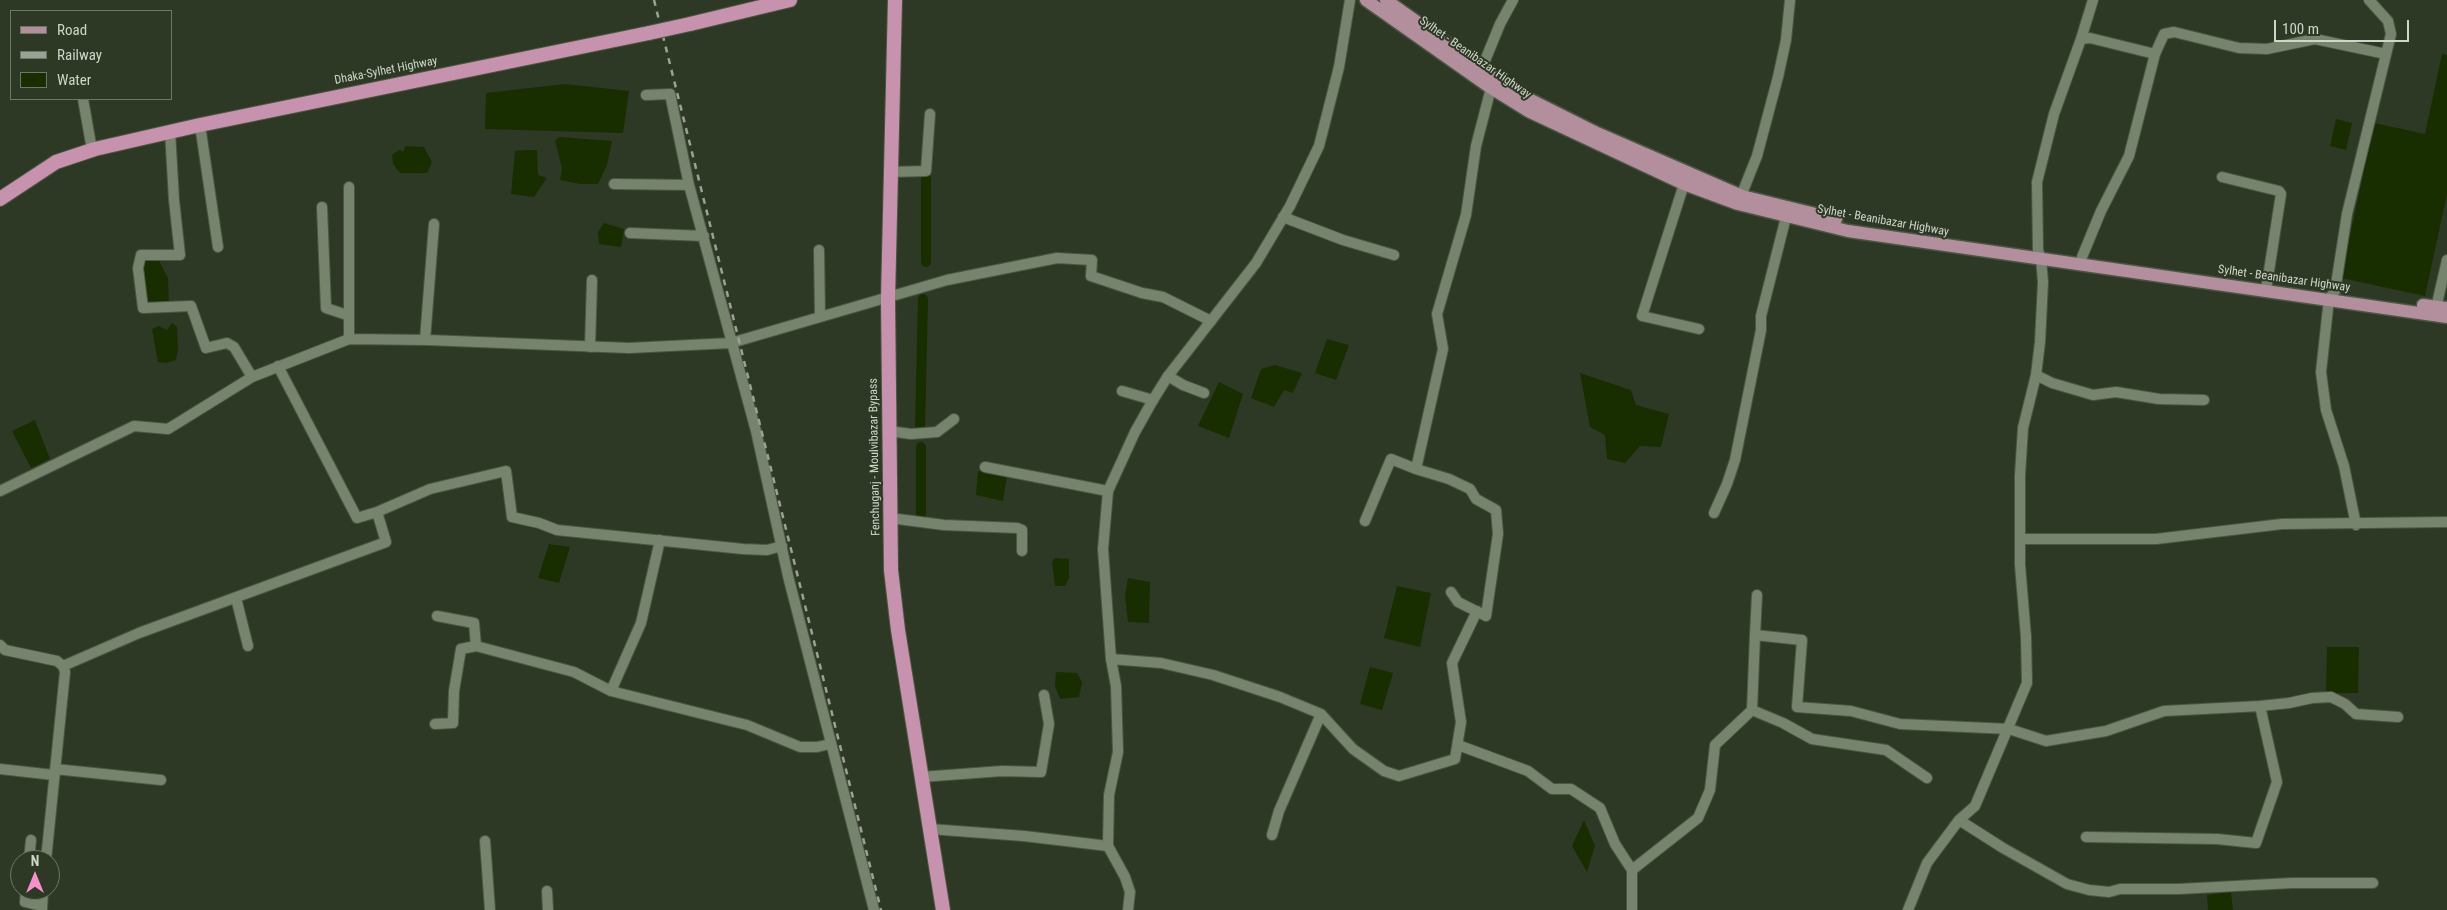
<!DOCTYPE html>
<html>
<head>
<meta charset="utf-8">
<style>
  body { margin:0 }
  #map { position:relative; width:2447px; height:910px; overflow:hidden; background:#2e3925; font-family:"Roboto Condensed",sans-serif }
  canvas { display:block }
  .legend { position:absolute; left:10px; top:10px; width:162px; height:90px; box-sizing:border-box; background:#2e3925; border:1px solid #6e7767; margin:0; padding:6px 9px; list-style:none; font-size:15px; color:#ced5c9 }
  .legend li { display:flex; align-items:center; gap:10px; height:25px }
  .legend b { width:25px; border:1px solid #6e7767 }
  .north { position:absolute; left:10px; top:850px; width:50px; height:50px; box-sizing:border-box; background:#2e3925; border:1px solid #6e7767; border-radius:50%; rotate:0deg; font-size:14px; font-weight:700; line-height:20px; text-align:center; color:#ced5c9 }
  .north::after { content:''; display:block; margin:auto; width:18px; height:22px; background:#f790cd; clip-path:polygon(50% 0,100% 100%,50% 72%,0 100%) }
  .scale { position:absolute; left:2274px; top:20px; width:135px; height:22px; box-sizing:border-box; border:2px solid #ced5c9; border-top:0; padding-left:6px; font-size:15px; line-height:18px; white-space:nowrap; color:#ced5c9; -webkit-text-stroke:4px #2e3925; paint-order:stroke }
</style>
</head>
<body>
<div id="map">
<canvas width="2447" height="910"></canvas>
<ul class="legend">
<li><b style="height:6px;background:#b38e9d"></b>Road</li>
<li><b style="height:6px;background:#9aa294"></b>Railway</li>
<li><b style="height:14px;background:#182d00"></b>Water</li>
</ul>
<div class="north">N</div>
<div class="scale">100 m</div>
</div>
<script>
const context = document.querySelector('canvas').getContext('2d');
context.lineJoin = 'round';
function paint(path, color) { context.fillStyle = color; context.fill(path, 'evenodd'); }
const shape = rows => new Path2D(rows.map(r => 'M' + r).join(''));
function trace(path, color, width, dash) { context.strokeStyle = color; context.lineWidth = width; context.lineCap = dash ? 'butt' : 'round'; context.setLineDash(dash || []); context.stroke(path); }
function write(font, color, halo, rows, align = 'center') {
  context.font = font + ' "Roboto Condensed",sans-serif'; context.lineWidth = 4; context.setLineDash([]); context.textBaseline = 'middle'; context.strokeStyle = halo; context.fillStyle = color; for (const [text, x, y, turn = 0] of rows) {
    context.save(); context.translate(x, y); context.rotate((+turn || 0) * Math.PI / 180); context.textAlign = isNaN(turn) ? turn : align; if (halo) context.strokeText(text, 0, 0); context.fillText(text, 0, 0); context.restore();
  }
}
const water = shape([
  [2442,54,2447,55,2447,194,2425,296,2341,278,2374,123,2425,134],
  [565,84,629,91,623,133,485,129,486,93],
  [2336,119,2352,123,2346,150,2330,146],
  [559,137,612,141,607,165,598,184,580,184,560,180,562,168,555,141],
  [405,146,424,147,432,162,427,173,400,173,393,164,392,155,399,150,404,151],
  [527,150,537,150,538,175,547,178,534,197,511,194,515,151],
  [604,223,624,229,621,247,599,244,598,232],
  [158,259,168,278,169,306,146,307,142,261],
  [172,323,177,327,178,349,176,360,166,363,158,362,152,329,159,326,167,330],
  [1327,339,1349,345,1336,380,1315,373],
  [1275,365,1302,373,1293,393,1284,390,1274,407,1251,398,1261,369],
  [1580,373,1631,390,1636,405,1669,414,1661,447,1640,446,1625,463,1607,459,1605,435,1590,427],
  [1219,382,1243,394,1229,438,1198,426],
  [35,420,50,459,31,468,12,431],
  [978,471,1007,476,1003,501,976,495],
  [549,544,570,547,559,583,538,578],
  [1055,558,1069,559,1069,578,1065,586,1055,586,1052,562],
  [1128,578,1150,582,1149,623,1128,622,1125,596],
  [1397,586,1431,593,1420,647,1384,638],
  [2327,647,2359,647,2358,693,2326,693],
  [1370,667,1393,673,1382,710,1360,704],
  [1056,672,1077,673,1082,682,1079,697,1060,699,1055,686],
  [1584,820,1595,846,1587,872,1572,846],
  [2231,892,2233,910,2208,910,2207,895]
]);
const canal = shape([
  [926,178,926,262],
  [920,428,923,299],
  [921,447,921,517]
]);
const minor = shape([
  [2081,39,2093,0],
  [1482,68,1500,24,1513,0],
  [646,95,670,94,689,185,756,431,788,576,874,910],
  [83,99,92,150],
  [200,125,218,247],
  [170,131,174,200,180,255,141,255,138,268,143,308,191,306,206,348,227,343,234,347,252,377],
  [889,172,926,171,930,114],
  [2222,177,2279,191,2281,194,2266,290],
  [614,184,689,185],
  [1684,184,1642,316,1699,329],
  [1739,201,1757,156,1778,77,1786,40,1790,0],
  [322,207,326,308,347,315],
  [1283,217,1343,240,1394,255],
  [630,233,704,236],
  [819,250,820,316],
  [2082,257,2101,211,2129,156,2155,54],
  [2435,312,2447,260],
  [349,339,349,187],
  [425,340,434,224],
  [590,347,592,280],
  [278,366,357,518,377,512],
  [2036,375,2052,383,2093,395,2116,392,2159,399,2204,400],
  [1168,376,1183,385,1204,393],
  [1122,391,1153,400],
  [889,431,911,434,937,432,954,419],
  [985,467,1108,491],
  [1416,469,1449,479,1470,489,1476,499,1496,510,1498,534,1486,616,1458,602,1451,592],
  [0,491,134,426,168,429,252,377,349,339,428,340,629,348,731,343,947,280,1057,258,1092,260,1091,276,1142,293,1163,297,1211,321],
  [1714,513,1727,484,1735,460,1761,330,1761,316,1786,217],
  [890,518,944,525,1017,528,1022,530,1022,551],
  [1365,521,1391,459,1416,469,1443,349,1437,314,1466,215,1476,146,1491,88],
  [2356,525,2344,466,2326,410,2321,372,2329,299,2335,291,2347,214,2391,34,2388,21,2369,0],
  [2020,539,2156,539,2282,524,2447,522],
  [1757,595,1755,635,1802,640,1797,707,1851,711,1900,724,2009,729,2046,741,2106,731,2164,711,2260,706,2277,782,2256,843,2217,839,2086,837],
  [236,598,248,646],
  [437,616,474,623,476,646,574,672,611,691,747,725,800,747,817,747,830,744],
  [0,645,5,650,57,661,63,666,65,672,46,860],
  [1111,659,1161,663,1213,675,1280,697,1321,714,1353,749,1384,771,1399,776,1455,759,1461,722,1452,663,1477,611],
  [63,666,139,633,386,542,377,512,430,489,506,471,512,517,539,523,557,530,743,549,767,550,782,546],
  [611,691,641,623,660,540],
  [2260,706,2289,703,2312,698,2331,697,2345,704,2356,714,2398,717],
  [1752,710,1783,723,1812,739,1886,750,1927,778],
  [435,724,453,723,454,691,461,649,476,646],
  [1458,745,1528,771,1552,789,1571,789,1600,808,1615,844,1632,870,1632,910],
  [0,769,54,775],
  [55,769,161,780],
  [921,777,1002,771,1041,772,1049,724,1044,695],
  [1959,820,2003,848,2067,884,2089,890,2109,892,2120,889,2179,889,2292,883,2373,883],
  [930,829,1024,836,1108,846],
  [1272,835,1279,811,1321,714],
  [485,841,490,910],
  [29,860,31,840],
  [1632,870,1698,818,1710,790,1715,745,1752,710,1755,635],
  [26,890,25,902,42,906],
  [547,891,548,910],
  [42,910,43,890],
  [1908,910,1927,863,1959,820,1975,806,2027,683,2026,637,2020,565,2020,475,2023,428,2036,375,2040,342,2043,282,2041,259,2038,250,2037,182,2054,114,2081,39,2090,38,2155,54,2164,34,2174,32,2239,48,2267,49,2315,39,2386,54]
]);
const tertiary = shape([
  [1128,910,1130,892,1125,877,1108,846,1109,795,1118,752,1116,686,1111,659,1103,549,1108,491,1135,432,1153,400,1168,376,1256,263,1290,206,1319,146,1339,67,1350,0]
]);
const primary = shape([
  [1366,0,1491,88,1528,111,1684,184,1738,204,1848,231,2447,317],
  [1386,0,1517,93,1597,133,1742,196,1836,219],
  [2423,305,2447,308]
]);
const trunk = shape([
  [895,0,888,299,891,570,898,630,943,910],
  [690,24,790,0],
  [0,199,56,162,95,149,200,125,649,33]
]);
const rail = shape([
  [654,0,881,910]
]);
const trunkBridge = shape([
  [649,33,690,24]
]);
const streetNames = [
  ["Sylhet - Beanibazar Highway",1475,58,35],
  ["Dhaka-Sylhet Highway",386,71,-11],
  ["Sylhet - Beanibazar Highway",1883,221,10],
  ["Sylhet - Beanibazar Highway",2284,279,8],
  ["Fenchuganj - Moulvibazar Bypass",875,457,-91]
];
paint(water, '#182d00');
trace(canal, '#182d00', 10);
trace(minor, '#4d5645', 12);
trace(tertiary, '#4d5645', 12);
trace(primary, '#4d5645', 15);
trace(trunk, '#4d5645', 16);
trace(minor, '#77846d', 10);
trace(tertiary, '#77846d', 10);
trace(primary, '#b38e9d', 12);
trace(trunk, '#c792ad', 14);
trace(rail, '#9aa294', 2.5, [6, 6]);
trace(trunkBridge, '#4d5645', 16, []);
trace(trunkBridge, '#c792ad', 14);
write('12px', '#ced5c9', '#2e3925', streetNames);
</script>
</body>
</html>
